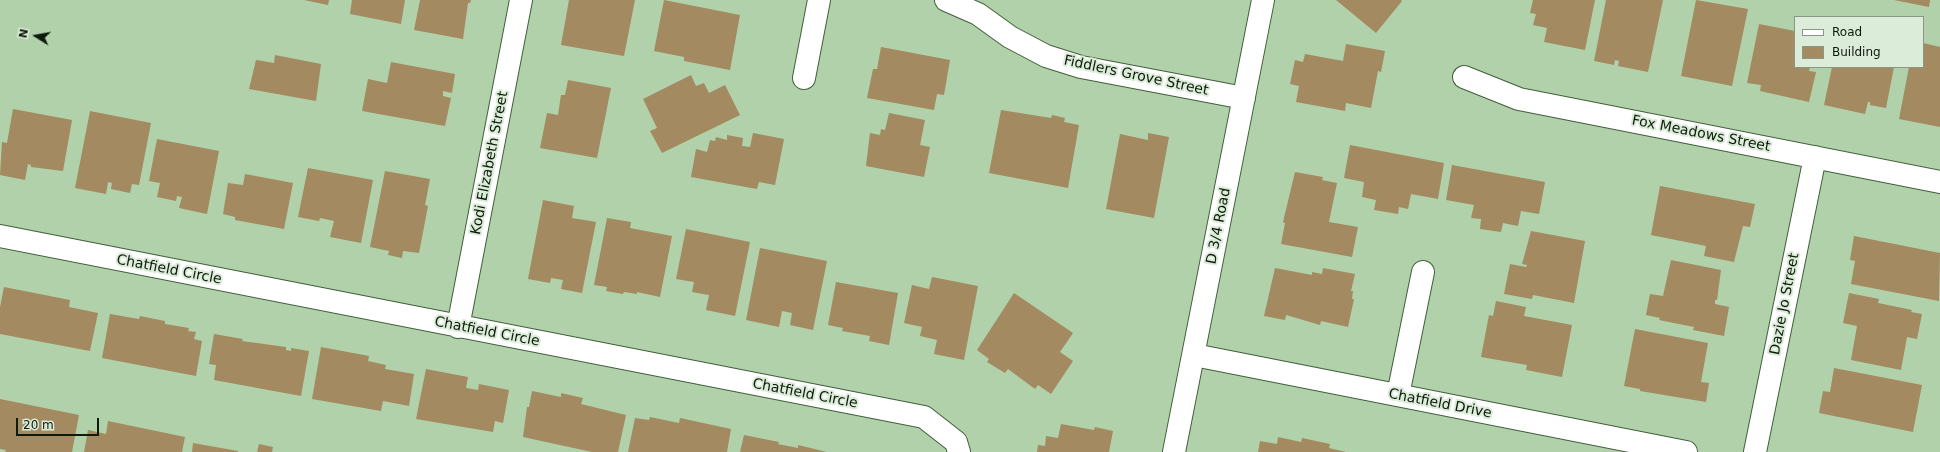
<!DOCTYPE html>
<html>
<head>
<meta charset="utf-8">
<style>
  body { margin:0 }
  #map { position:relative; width:1940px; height:452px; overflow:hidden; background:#b0d1a9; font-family:"DejaVu Sans",sans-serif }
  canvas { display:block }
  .legend { position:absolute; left:1794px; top:16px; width:130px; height:52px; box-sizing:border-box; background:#dbecd8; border:1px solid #899886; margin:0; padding:5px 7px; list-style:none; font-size:12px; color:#0e1a0c }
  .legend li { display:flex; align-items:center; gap:8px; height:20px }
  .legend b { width:20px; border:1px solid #899886 }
  .north { position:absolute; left:16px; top:16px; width:40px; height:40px; -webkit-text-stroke:3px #dbecd8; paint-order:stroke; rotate:281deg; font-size:11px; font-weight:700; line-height:16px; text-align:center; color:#0e1a0c }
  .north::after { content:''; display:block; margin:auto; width:14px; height:18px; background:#0e1a0c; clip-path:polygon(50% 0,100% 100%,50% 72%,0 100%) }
  .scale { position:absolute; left:16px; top:418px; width:83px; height:18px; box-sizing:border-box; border:2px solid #0e1a0c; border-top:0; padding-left:5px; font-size:12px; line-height:14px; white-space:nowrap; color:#0e1a0c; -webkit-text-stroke:3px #dbecd8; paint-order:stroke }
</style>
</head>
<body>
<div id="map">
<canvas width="1940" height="452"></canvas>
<ul class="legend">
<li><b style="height:5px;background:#fff"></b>Road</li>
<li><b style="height:11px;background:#a38a60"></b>Building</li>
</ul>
<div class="north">N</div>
<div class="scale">20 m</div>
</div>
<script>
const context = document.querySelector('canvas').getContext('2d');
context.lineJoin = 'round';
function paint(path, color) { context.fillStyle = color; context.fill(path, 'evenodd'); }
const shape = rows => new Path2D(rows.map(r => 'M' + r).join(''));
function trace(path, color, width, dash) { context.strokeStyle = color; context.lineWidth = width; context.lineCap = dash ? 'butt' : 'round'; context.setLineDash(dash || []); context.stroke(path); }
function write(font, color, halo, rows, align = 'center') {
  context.font = font + ' "DejaVu Sans",sans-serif'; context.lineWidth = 4; context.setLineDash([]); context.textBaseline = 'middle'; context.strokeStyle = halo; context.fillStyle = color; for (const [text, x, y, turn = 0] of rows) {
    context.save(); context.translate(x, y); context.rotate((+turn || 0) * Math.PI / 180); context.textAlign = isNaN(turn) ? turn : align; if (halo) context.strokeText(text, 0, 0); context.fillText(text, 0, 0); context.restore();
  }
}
const building = shape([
  [304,0,329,0,328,5],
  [352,0,405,0,401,24,350,14],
  [420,0,471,0,470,3,468,3,463,39,414,30],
  [569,0,635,0,624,56,561,45],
  [664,0,740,15,730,70,684,61,684,57,654,51],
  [1336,0,1401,0,1402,1,1376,33],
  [1533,0,1595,0,1585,50,1544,42,1547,28,1533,25,1536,14,1530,13],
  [1606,0,1663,0,1648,72,1618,66,1619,61,1615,60,1614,65,1594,61],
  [1696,0,1748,9,1732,86,1681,76],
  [1894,0,1930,0,1929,7],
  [1759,24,1795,31,1795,67,1810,67,1809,71,1816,72,1809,102,1760,91,1761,85,1747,83],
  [1923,43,1940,47,1940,127,1899,119,1909,67,1923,67],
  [1346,44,1385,51,1381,72,1378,71,1371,108,1346,103,1345,111,1296,102,1299,86,1290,84,1295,60,1303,62,1305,54,1343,61],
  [881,47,950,60,944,95,937,94,934,110,867,98,873,69,877,69],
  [275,55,321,64,316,101,249,89,256,60,274,63],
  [391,62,455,74,452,93,443,91,443,96,451,98,445,126,362,111,368,79,387,83],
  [1832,67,1894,67,1886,108,1870,105,1870,102,1868,102,1865,114,1824,105],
  [691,75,696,86,704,83,709,93,725,85,740,115,662,153,650,131,657,128,643,99],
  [568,80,611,88,597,158,540,148,547,113,558,115,561,95,565,95],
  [13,109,72,120,63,171,31,167,31,165,28,164,25,180,0,175,2,142,7,143],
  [1001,110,1051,118,1052,115,1065,118,1064,122,1079,125,1068,188,989,173],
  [90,111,151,123,139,185,132,184,130,193,111,189,112,183,108,182,106,194,75,188],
  [889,113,925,120,920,145,930,147,924,177,866,166,870,133,880,135,881,129,885,130],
  [753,133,784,139,775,185,759,182,757,189,691,177,696,149,707,152,710,140,715,141,716,137,727,140,727,135,743,138,742,146,750,147],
  [1148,133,1169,137,1154,218,1106,209,1120,134,1148,140],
  [157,139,219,151,207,214,179,208,182,197,177,196,176,201,157,197,160,183,149,181],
  [1350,145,1444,163,1438,199,1411,194,1408,209,1399,207,1398,214,1374,210,1376,200,1362,197,1364,182,1344,178],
  [1452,165,1545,182,1539,214,1521,211,1518,226,1503,223,1501,232,1480,229,1481,219,1471,218,1474,205,1446,200],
  [308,168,373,180,361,243,330,237,334,221,320,218,319,221,298,217],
  [385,171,430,179,425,205,428,206,419,253,403,251,402,258,388,255,389,251,370,247],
  [1295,172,1323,177,1322,180,1337,183,1329,222,1358,227,1352,257,1281,244,1285,223,1283,222],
  [245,174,293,183,284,229,235,220,235,217,223,214,228,183,243,185],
  [1660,186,1755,204,1750,227,1743,226,1734,262,1704,256,1706,246,1651,235],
  [543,200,574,206,572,218,596,222,582,293,561,289,563,280,551,278,550,283,528,279],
  [607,218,631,222,630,228,672,236,660,297,637,292,637,294,624,292,623,294,606,291,607,287,594,285],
  [686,229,750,242,735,316,706,310,709,295,692,292,694,282,676,279],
  [1531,231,1585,241,1574,303,1533,295,1532,299,1504,294,1510,264,1526,267,1527,265,1522,264],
  [1854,236,1940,253,1939,301,1851,284,1855,261,1850,260],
  [760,248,827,261,813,330,790,325,792,313,782,311,779,327,746,320],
  [1671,260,1721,270,1717,300,1715,300,1715,304,1729,307,1724,336,1693,330,1694,327,1659,320,1660,318,1646,315,1650,294,1663,296],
  [1275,268,1312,275,1312,272,1322,274,1323,268,1355,274,1351,291,1353,291,1352,299,1354,299,1348,327,1321,321,1320,325,1286,315,1285,320,1264,316],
  [932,277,978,286,964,360,934,354,937,340,920,336,922,327,904,323,912,285,929,289],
  [836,282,898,293,889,345,869,341,870,336,842,331,843,328,828,325],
  [4,287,70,300,69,307,98,313,90,351,0,334,0,307],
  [1014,293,1073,333,1060,352,1073,361,1051,394,1038,385,1035,389,1008,369,1005,373,987,362,989,359,977,350],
  [1849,293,1879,299,1878,303,1912,310,1911,312,1922,314,1917,339,1907,337,1901,370,1851,360,1857,326,1843,323],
  [1496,301,1526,307,1524,316,1572,325,1562,377,1526,370,1527,365,1481,357,1489,315,1493,316],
  [110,314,139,319,140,316,165,321,165,324,189,328,188,331,196,332,194,339,202,341,196,376,102,358],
  [1635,329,1708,343,1701,382,1709,383,1706,402,1640,391,1640,389,1624,386],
  [214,334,243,339,242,341,286,347,286,350,291,351,291,348,309,351,301,396,214,380,216,365,209,364],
  [321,347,369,356,368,361,386,365,385,369,414,374,409,406,383,401,381,411,312,399],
  [1834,368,1922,385,1913,432,1819,413,1823,391,1830,392],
  [426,369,468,377,466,388,478,390,479,384,509,390,503,423,495,421,493,432,416,419],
  [532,391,561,397,561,393,583,398,581,404,626,415,618,452,592,452,523,437,527,407,529,407],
  [0,399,79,415,72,452,5,452,6,450,0,449],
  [650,417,679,423,680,418,731,429,727,452,628,452,635,418,649,420],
  [108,421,185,437,182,452,84,452,88,430,106,434],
  [1061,424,1094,430,1095,427,1113,431,1109,452,1037,452,1038,445,1045,446,1046,436,1058,438],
  [744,435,779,442,778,444,798,448,798,445,827,452,740,452],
  [1278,437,1301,442,1302,438,1330,444,1329,448,1346,452,1258,452,1260,441,1277,444],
  [193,443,238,451,238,452,192,452],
  [259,444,273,447,272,452,257,452]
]);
const street = shape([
  [946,0,978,14,1010,37,1046,56,1081,67,1244,98],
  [1464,77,1519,99,1940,182],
  [804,78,819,0],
  [0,236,924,417,956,442,959,452],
  [458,327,521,0],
  [1194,355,1686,452],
  [1398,395,1423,272],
  [1174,452,1263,0],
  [1755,452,1815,157]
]);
const streetNames = [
  ["Fiddlers Grove Street",1136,76,12],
  ["Fox Meadows Street",1701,134,11],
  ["Kodi Elizabeth Street",490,163,-79],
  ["D 3/4 Road",1219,226,-79],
  ["Chatfield Circle",169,270,11],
  ["Dazie Jo Street",1785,304,-79],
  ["Chatfield Circle",487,332,11],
  ["Chatfield Circle",805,394,11],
  ["Chatfield Drive",1440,404,11]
];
paint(building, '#a38a60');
trace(street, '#425f3c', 24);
trace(street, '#fff', 22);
write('14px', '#0e1a0c', '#dbecd8', streetNames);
</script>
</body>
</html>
